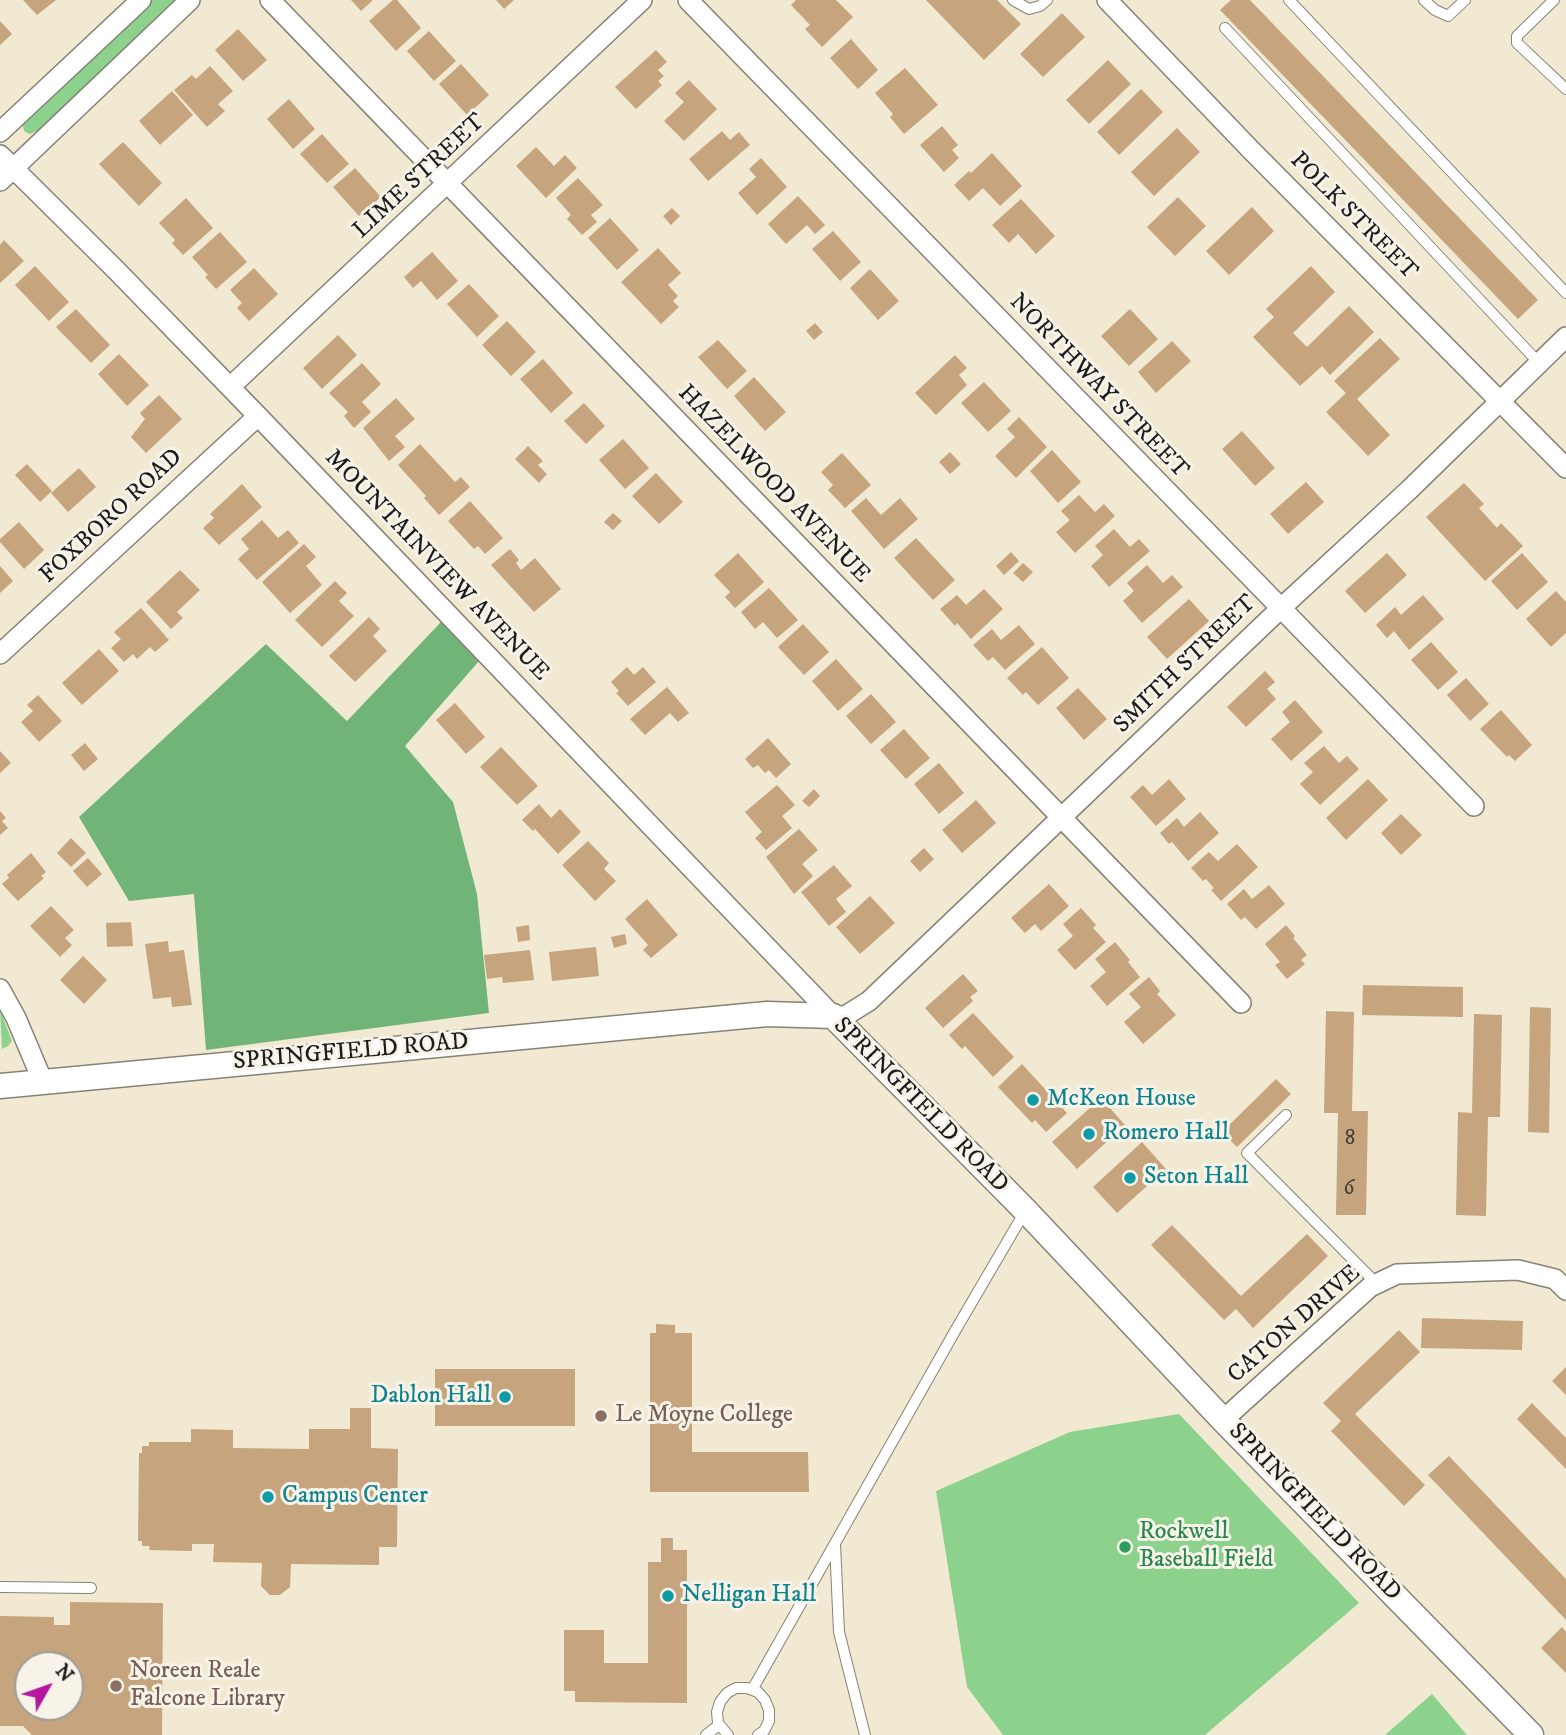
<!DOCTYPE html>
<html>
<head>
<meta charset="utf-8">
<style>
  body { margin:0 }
  #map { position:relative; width:1566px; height:1735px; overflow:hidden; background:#f1e9d1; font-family:"IM FELL DW Pica",serif }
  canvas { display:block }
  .north { position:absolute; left:14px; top:1651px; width:70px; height:70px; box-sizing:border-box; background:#f7f3e8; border:2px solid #9f9d96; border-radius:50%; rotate:50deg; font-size:19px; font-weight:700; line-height:28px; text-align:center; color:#1c1c1c }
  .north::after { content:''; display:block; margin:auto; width:24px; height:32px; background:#b5179e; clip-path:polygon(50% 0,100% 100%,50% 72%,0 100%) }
</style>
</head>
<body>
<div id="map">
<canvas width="1566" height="1735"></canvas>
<div class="north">N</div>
</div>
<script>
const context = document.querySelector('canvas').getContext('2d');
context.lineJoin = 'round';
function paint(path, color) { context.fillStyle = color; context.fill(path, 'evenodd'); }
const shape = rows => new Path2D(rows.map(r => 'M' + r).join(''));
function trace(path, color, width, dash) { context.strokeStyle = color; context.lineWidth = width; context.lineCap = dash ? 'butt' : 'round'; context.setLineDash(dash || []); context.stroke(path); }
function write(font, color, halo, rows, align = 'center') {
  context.font = font + ' "IM FELL DW Pica",serif'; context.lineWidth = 6; context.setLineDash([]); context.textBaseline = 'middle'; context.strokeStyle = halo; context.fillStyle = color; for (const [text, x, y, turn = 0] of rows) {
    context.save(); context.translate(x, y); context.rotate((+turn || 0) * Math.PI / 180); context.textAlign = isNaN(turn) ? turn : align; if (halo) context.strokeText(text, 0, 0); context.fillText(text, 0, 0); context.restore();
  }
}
const green = shape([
  [149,0,175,0,39,130,30,134,25,132,21,123],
  [0,1010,12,1041,8,1046,2,1049],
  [1179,1414,1359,1603,1205,1735,1003,1735,967,1687,936,1491,1070,1432],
  [1432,1694,1467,1735,1385,1735]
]);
const forest = shape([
  [442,621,479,661,405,746,453,802,477,894,489,1013,206,1050,194,894,129,901,79,817,266,644,347,721]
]);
const building = shape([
  [23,0,56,0,37,15],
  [351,0,373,0,361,11],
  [393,0,397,0,421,28,396,51,369,21],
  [496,0,514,0,504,9],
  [796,0,836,0,853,17,822,47,805,29,810,25,791,5],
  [926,0,997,0,1021,24,984,60],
  [1231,0,1250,0,1538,300,1518,319,1220,10],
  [1062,13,1085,37,1043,77,1020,54],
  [0,21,12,34,0,45],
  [238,29,267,60,243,81,215,50],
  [429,31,456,61,434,81,407,51],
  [851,39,878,70,858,89,830,58],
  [656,50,667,62,658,70,664,76,658,81,662,85,636,109,615,87],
  [1108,60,1131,84,1089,124,1066,100],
  [461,64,489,95,467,115,439,84],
  [210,66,233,91,218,104,225,111,207,127,174,90,192,75,196,79],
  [905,68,938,105,904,134,890,117,893,114,875,93],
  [689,80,717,109,684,141,664,121,684,102,675,93],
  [1141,89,1163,112,1119,155,1097,132],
  [172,91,193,115,160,145,139,121],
  [289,99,315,129,293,149,267,119],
  [942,126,958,145,952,150,959,158,944,172,920,145],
  [1177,128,1200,152,1154,196,1131,172],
  [722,131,730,140,739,132,750,145,708,181,689,159],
  [322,134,349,164,327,183,300,154],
  [123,142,162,183,139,206,99,164],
  [536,147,554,166,565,155,577,168,546,198,516,166],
  [992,153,1022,186,1000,206,983,188,969,201,954,185,969,171,971,173],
  [761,158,787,187,757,215,738,193,756,177,749,169],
  [355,168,381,197,359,216,333,187],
  [578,178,603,205,591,215,597,222,582,235,567,219,571,215,556,198],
  [798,196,825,225,815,234,807,225,786,244,768,224],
  [1178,197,1206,226,1175,256,1147,227],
  [186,198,213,228,183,255,172,243,175,240,159,223],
  [1021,199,1055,236,1036,254,1018,234,1009,243,992,225],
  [1252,207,1274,231,1229,275,1206,251],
  [672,208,680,216,671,225,663,216],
  [610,218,639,250,617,270,588,238],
  [833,231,861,262,840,281,812,249],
  [220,232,247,262,216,289,205,277,208,275,192,257],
  [4,240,24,261,0,283,0,245],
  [658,248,681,273,668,285,678,296,673,301,679,307,661,324,621,282],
  [432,252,458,281,437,300,421,281,413,288,404,277],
  [35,266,69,302,49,321,15,285],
  [1311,266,1335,292,1293,333,1307,347,1349,306,1374,332,1330,375,1322,366,1300,386,1253,337,1274,317,1266,309],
  [254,268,278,294,249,321,237,308,242,303,230,290],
  [870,269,899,301,878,320,850,288],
  [469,284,499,316,477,337,447,304],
  [76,309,110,345,91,363,56,327],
  [1130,309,1158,339,1129,366,1101,336],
  [507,321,536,352,511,376,482,345],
  [815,323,823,332,814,340,806,331],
  [338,335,357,355,322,389,303,368],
  [1380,338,1400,359,1357,399,1390,435,1368,456,1326,412,1346,393,1334,381],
  [718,340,747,371,727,389,698,357],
  [1172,341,1191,361,1156,393,1138,372],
  [119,354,149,385,127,406,98,374],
  [955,355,967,368,959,375,967,385,936,415,915,393],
  [543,359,573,393,551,413,520,379],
  [362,363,381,384,362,402,371,412,354,428,344,416,348,412,329,393],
  [754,377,786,412,765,431,734,396],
  [984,382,1011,411,988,432,961,403],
  [159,395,182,419,146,453,131,437,145,419,140,413],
  [396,398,415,419,395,436,405,447,389,461,363,428],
  [584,403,605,426,586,444,564,421],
  [1019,417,1047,447,1016,478,995,456,1015,437,1007,429],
  [1242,431,1275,468,1255,486,1222,449],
  [623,439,649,468,625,489,599,460],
  [420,444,455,482,461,477,470,487,439,515,424,498,426,496,398,465],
  [528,446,543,461,538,465,547,474,539,483,515,459],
  [1052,450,1081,482,1058,503,1030,471],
  [950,452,961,464,950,474,939,462],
  [842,453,871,485,845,508,828,490,833,485,821,472],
  [27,464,52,491,40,502,15,475],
  [79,468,96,487,68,512,51,493],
  [656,473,683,502,659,524,632,496],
  [1306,482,1324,502,1288,534,1270,514],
  [1464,483,1484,504,1479,508,1497,528,1501,523,1523,546,1485,581,1426,517],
  [242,484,262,507,219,545,203,528,214,518,210,514],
  [1079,495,1095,512,1104,504,1115,516,1075,553,1056,532,1070,520,1061,511],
  [866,498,881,515,900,498,918,519,884,549,851,511],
  [470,501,503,538,485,554,478,546,474,549,448,521],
  [613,513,622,521,613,530,604,522],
  [262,520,278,538,288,530,299,543,257,580,238,559,249,549,241,539],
  [19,522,44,550,24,569,0,542,0,539],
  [1114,529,1130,547,1139,539,1150,551,1109,587,1091,566,1103,555,1095,546],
  [916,538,955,580,933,600,894,558],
  [304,544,316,557,306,566,322,585,290,613,262,582],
  [510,549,519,560,516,563,521,570,535,558,561,589,534,612,491,565],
  [1011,552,1019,561,1004,575,996,566],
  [738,553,764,582,735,608,725,597,730,592,714,575],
  [1387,553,1407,575,1365,613,1345,591],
  [1522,553,1548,582,1517,610,1491,581],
  [1023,563,1033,572,1023,582,1013,573],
  [1147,565,1163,583,1172,575,1183,587,1142,623,1123,601,1134,591,1127,583],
  [0,566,13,581,0,593],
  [180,570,200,590,177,612,183,618,171,629,146,602],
  [335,581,347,593,339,601,354,616,322,647,295,620],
  [769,588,798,620,777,638,763,622,755,629,741,612],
  [984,589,1003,609,971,639,957,623,955,626,940,609,957,595,966,605],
  [1556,591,1566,602,1566,633,1551,647,1526,619],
  [1423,595,1444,619,1409,650,1394,631,1387,638,1376,625,1395,607,1401,615],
  [1189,599,1209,621,1167,659,1147,637],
  [141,608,169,640,155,652,150,647,137,659,133,654,124,662,111,648,121,639,114,632],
  [369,617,380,629,373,636,387,651,355,682,329,656],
  [803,624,829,652,804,675,778,647],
  [1019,625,1035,644,1005,670,993,657,988,661,973,645,992,629,1001,640],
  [1431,642,1458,672,1438,690,1411,660],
  [1042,647,1069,678,1038,705,1026,692,1023,695,1007,678],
  [99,649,119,671,82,705,62,683],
  [836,659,863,689,838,711,812,681],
  [627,667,634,675,643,667,656,682,628,706,616,693,619,691,611,682],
  [1265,671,1275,682,1267,689,1276,699,1246,727,1227,707],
  [1466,678,1489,704,1470,721,1447,695],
  [667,687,689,713,678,722,670,713,645,735,630,719],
  [1078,688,1107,719,1084,740,1056,708],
  [871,694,896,722,871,744,846,716],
  [38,695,62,721,39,742,21,722,33,711,27,705],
  [1295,700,1323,732,1291,761,1271,739,1290,722,1282,712],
  [455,703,485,737,466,754,436,720],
  [1501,710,1532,745,1515,761,1509,755,1507,757,1480,729],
  [904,729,930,758,906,779,880,750],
  [768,738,791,764,776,778,769,770,765,773,758,765,753,768,745,759],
  [85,743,98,759,84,771,71,755],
  [1324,746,1339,763,1347,756,1359,769,1320,805,1300,784,1313,772,1304,763],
  [501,747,538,786,517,805,480,767],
  [0,751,11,763,0,773],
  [939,763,964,793,939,814,914,784],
  [1169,779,1186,799,1156,826,1130,797,1143,785,1152,795],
  [1368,779,1388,800,1346,840,1326,818],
  [777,785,795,805,782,816,792,828,766,850,755,838,762,832,745,812],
  [814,789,820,796,809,807,802,801],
  [976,800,996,823,962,853,942,830],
  [539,804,551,818,560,809,581,832,558,854,535,829,533,831,522,820],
  [0,811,6,818,2,821,8,828,0,835],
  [1200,812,1219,833,1188,861,1172,842,1169,844,1160,833,1177,818,1184,827],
  [1401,814,1422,835,1401,855,1381,833],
  [799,829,818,850,802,864,813,876,794,894,766,857],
  [71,838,86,853,71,867,57,853],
  [588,841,609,863,604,869,616,881,595,901,562,865],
  [1237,844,1258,867,1221,901,1211,890,1214,888,1206,879,1203,881,1191,868,1209,852,1218,861],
  [924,848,934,859,920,872,910,861],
  [31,853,46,872,41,876,44,878,18,901,2,884,9,878,7,875],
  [88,858,102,874,87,887,73,871],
  [834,865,852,886,836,899,846,912,829,926,801,892],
  [1049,884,1069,906,1041,931,1035,924,1025,933,1011,918],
  [1269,885,1285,904,1256,929,1245,917,1241,920,1227,904,1244,889,1252,899],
  [870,896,895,923,860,954,836,927],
  [647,899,678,935,651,958,643,950,648,945,625,919],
  [51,906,74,930,65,938,72,945,60,957,30,926],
  [1081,908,1096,925,1093,928,1106,942,1075,970,1057,950,1073,936,1063,924],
  [131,922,133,946,107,947,106,923],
  [529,925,530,940,518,942,516,927],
  [1286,925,1295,936,1293,938,1307,955,1301,960,1305,964,1287,979,1275,965,1280,962,1265,944],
  [625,934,627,944,614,948,611,937],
  [168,941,169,952,184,950,192,1005,172,1007,171,997,153,999,145,944],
  [1115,942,1130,960,1128,962,1140,977,1107,1006,1090,986,1106,972,1095,959],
  [596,947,599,976,552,981,549,952],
  [530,950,534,980,503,983,502,977,487,979,484,955],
  [83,956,107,980,84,1004,60,980],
  [963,974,978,991,970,997,973,1001,943,1028,925,1008],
  [1149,977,1160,991,1157,994,1176,1015,1143,1044,1124,1022,1141,1007,1129,994],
  [1363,985,1463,987,1463,1017,1362,1015],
  [1530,1007,1551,1008,1549,1133,1528,1132],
  [1326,1011,1354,1012,1352,1111,1368,1111,1366,1215,1336,1215,1338,1113,1324,1113],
  [973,1013,1014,1057,993,1077,965,1046,962,1049,949,1035],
  [1474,1014,1502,1015,1500,1117,1488,1117,1486,1216,1456,1215,1458,1112,1472,1113],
  [1022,1064,1067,1113,1046,1132,1035,1120,1032,1123,998,1087],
  [1276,1079,1291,1094,1237,1147,1222,1132],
  [1101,1098,1125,1125,1077,1169,1052,1142],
  [1142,1142,1166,1169,1117,1213,1093,1187],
  [1172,1225,1241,1296,1307,1234,1328,1256,1253,1328,1236,1309,1224,1320,1151,1245],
  [1422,1318,1523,1321,1522,1350,1421,1348],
  [656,1324,675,1325,675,1333,692,1333,692,1452,808,1452,809,1492,650,1492,650,1333,656,1333],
  [1399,1330,1420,1352,1355,1414,1425,1485,1404,1506,1331,1431,1341,1421,1323,1403],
  [1566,1367,1566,1395,1552,1381],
  [435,1369,575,1369,575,1426,435,1426],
  [1532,1403,1566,1438,1566,1469,1517,1419],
  [350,1408,371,1408,371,1448,398,1449,397,1547,379,1547,379,1565,291,1564,290,1587,280,1595,270,1595,261,1586,262,1563,213,1562,214,1544,192,1544,192,1551,149,1550,150,1546,142,1546,142,1541,138,1541,139,1453,142,1453,142,1446,149,1446,149,1442,191,1442,191,1429,233,1430,233,1448,309,1449,309,1429,350,1429],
  [1449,1456,1566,1579,1566,1620,1428,1475],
  [661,1538,673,1538,673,1550,687,1550,687,1703,575,1702,575,1691,564,1691,564,1630,604,1630,604,1663,648,1663,648,1562,661,1562],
  [70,1602,163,1603,162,1735,32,1735,23,1726,0,1726,0,1616,54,1617,54,1625,70,1625],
  [28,1665,70,1665,70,1707,28,1707],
  [1562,1627,1566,1632,1566,1673,1541,1648]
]);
const service = shape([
  [1013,0,1029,9,1040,6,1047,0],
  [1289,0,1566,293],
  [1424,0,1435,10,1448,16,1465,0],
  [1554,0,1517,36,1517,43,1566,89],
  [1225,28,1539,363],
  [1286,1115,1247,1153,1377,1284],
  [835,1544,839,1632,865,1735],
  [0,1587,91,1588],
  [752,1690,955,1331,1024,1213],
  [706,1735,719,1725],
  [728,1735,718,1723,717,1712,720,1702,727,1693,736,1688,747,1688,758,1692,765,1700,769,1710,769,1721,764,1731,758,1735]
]);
const minor = shape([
  [270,0,1241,1003],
  [688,0,1474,806],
  [1107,0,1250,149,1566,468],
  [0,132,141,0],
  [0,155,116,270,258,416,833,1016,845,1016,869,1001,1280,609,1409,490,1566,337],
  [0,181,190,0],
  [230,387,642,0],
  [0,654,258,416],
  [0,989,16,1018,43,1082],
  [1223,1420,1370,1287,1397,1274,1518,1270,1555,1279,1566,1290]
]);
const tertiary = shape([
  [0,1086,767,1014,833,1016,1026,1211,1223,1420,1531,1735]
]);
const markers = [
  [1033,1100,7,"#0f9aa8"],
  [1089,1134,7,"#0f9aa8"],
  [1130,1178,7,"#0f9aa8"],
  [505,1397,7,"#0f9aa8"],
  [601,1416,7,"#8d6e63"],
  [268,1497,7,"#0f9aa8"],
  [1125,1547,7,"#2e9e5b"],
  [668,1596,7,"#0f9aa8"],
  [116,1686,7,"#8d6e63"]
];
const numberNames = [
  ["8",1350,1140],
  ["6",1349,1190]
];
const streetNames = [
  ["LIME STREET",420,177,-43],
  ["POLK STREET",1353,217,45],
  ["NORTHWAY STREET",1098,387,46],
  ["HAZELWOOD AVENUE",773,485,46],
  ["FOXBORO ROAD",112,517,-43],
  ["MOUNTAINVIEW AVENUE",436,566,46],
  ["SMITH STREET",1186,665,-44],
  ["SPRINGFIELD ROAD",351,1053,-5],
  ["SPRINGFIELD ROAD",920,1106,45],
  ["CATON DRIVE",1295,1325,-41],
  ["SPRINGFIELD ROAD",1314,1513,46]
];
const cultureNames = [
  ["McKeon House",1047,1100],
  ["Romero Hall",1103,1134],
  ["Seton Hall",1144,1178],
  ["Dablon Hall",491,1397,"right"],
  ["Campus Center",282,1497],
  ["Nelligan Hall",682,1596]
];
const educationNames = [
  ["Le Moyne College",615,1416],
  ["Noreen Reale",130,1672],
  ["Falcone Library",130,1700]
];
const leisureNames = [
  ["Rockwell",1139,1533],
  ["Baseball Field",1139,1561]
];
paint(green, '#8cd28c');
paint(forest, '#71b478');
paint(building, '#c5a47e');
trace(service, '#868276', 12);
trace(minor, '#868276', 22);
trace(tertiary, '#868276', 27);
trace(service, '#fff', 10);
trace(minor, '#fff', 19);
trace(tertiary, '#fff', 24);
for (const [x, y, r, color] of markers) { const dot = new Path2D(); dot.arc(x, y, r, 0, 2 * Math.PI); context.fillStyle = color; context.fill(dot); trace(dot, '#f7f3e8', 2.5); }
write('21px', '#463e34', null, numberNames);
write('24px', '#1c1c1c', '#f7f3e8', streetNames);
write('24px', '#0d838f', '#f7f3e8', cultureNames, 'left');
write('24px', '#785e54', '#f7f3e8', educationNames, 'left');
write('24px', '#27864d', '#f7f3e8', leisureNames, 'left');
</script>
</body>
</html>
